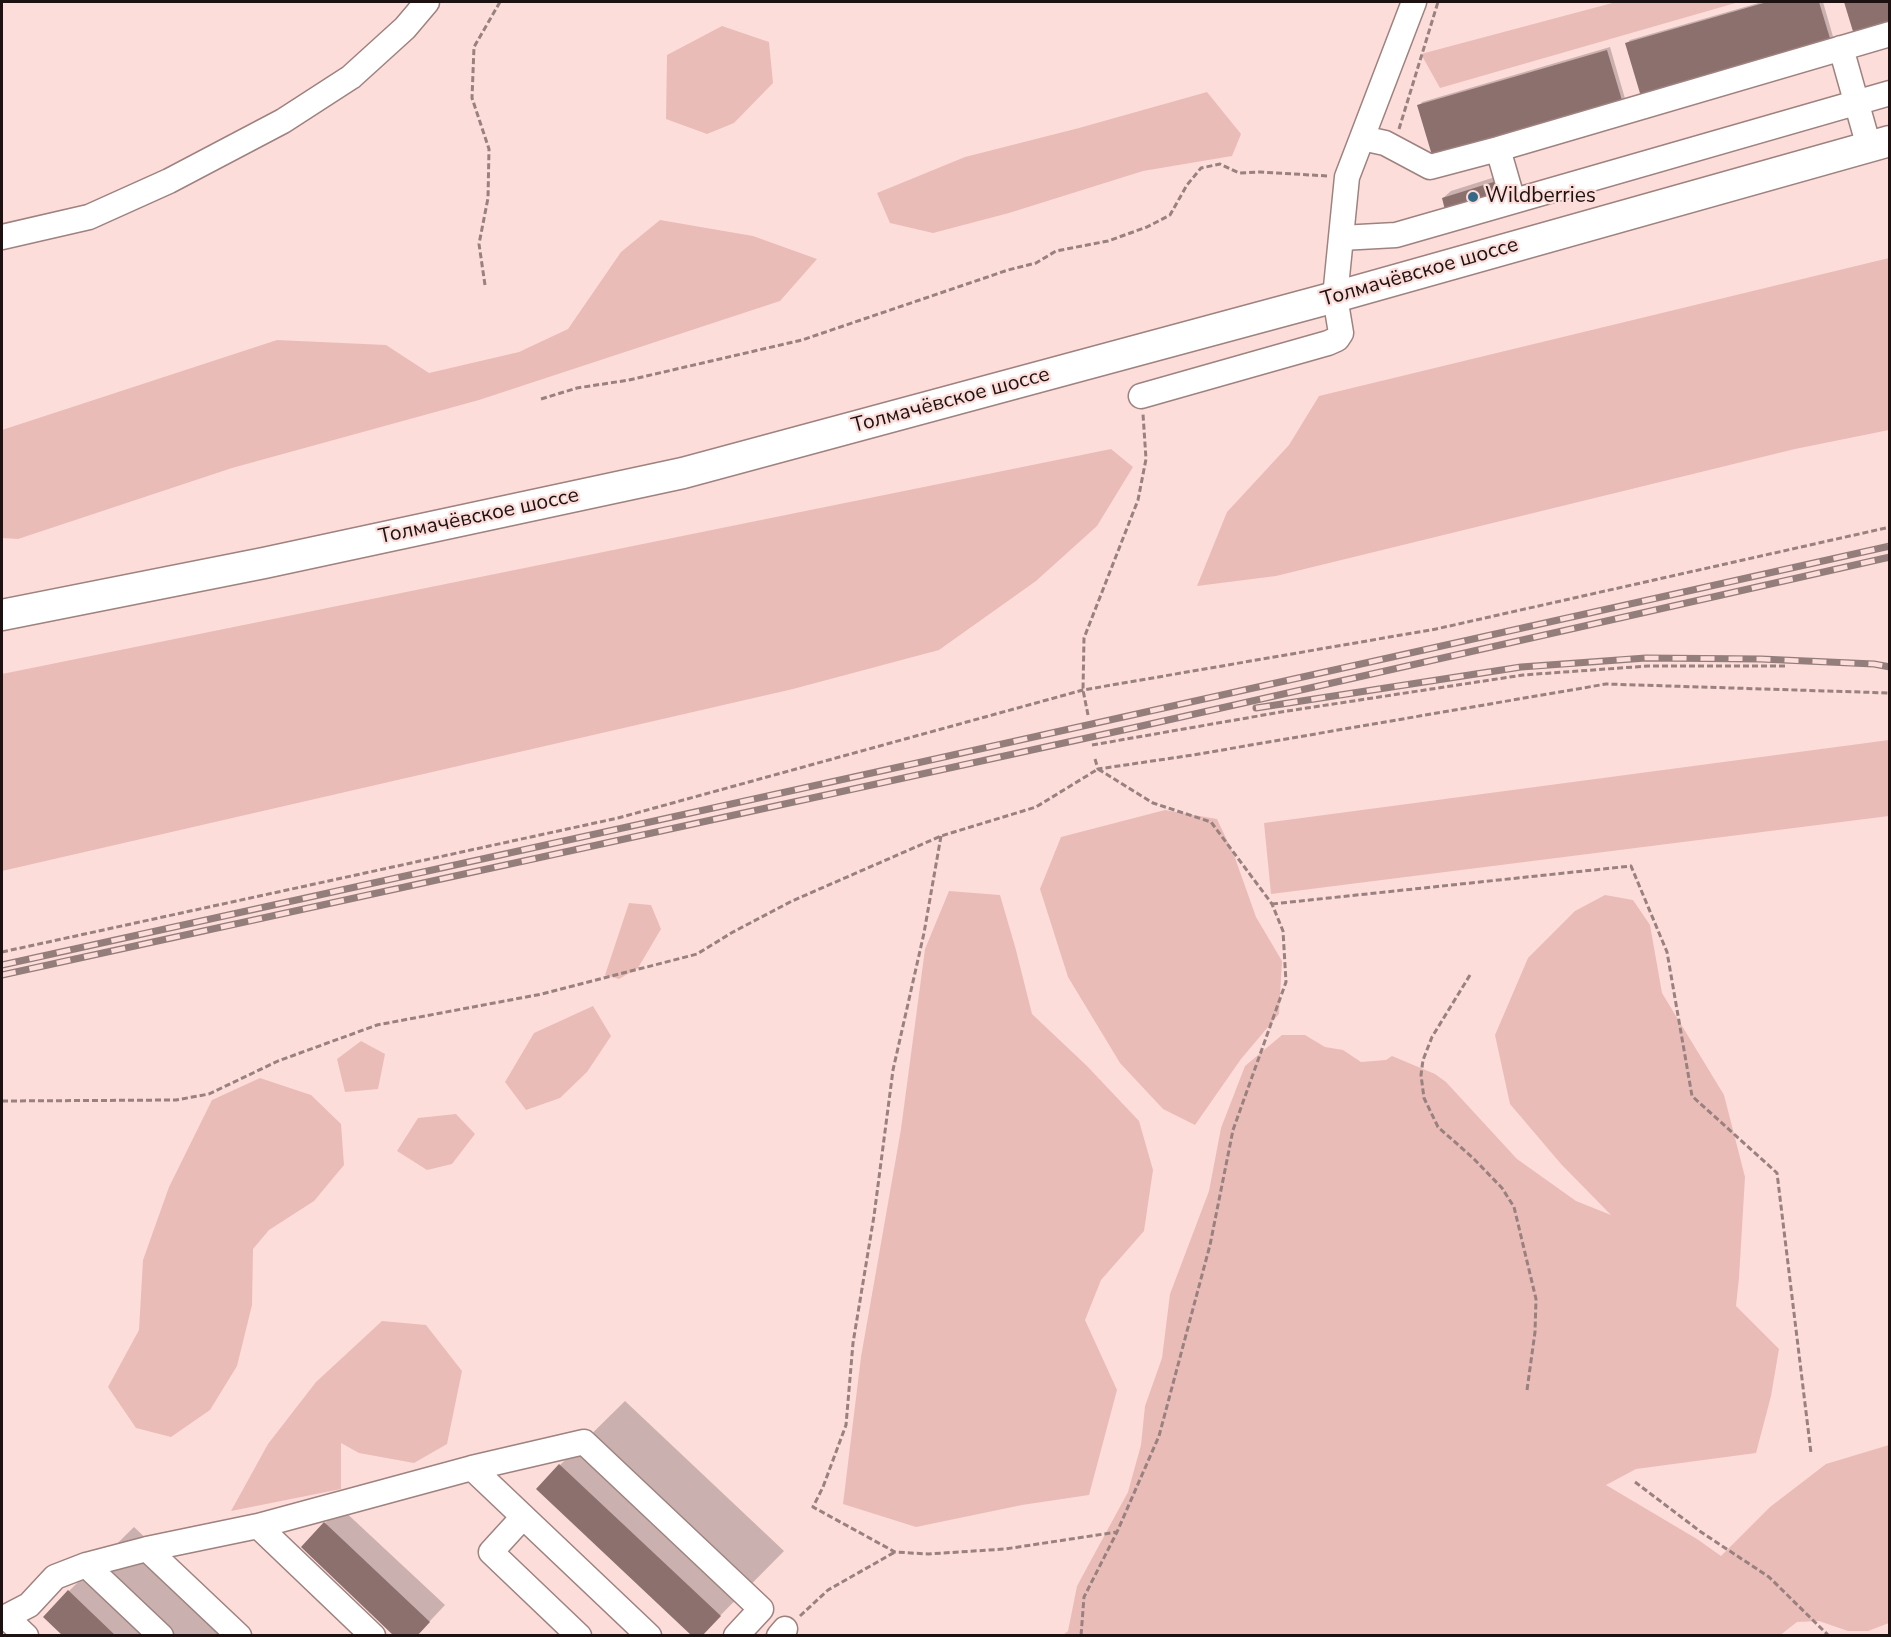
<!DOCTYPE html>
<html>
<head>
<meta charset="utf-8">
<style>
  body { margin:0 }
  #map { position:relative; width:1891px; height:1637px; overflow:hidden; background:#fdddda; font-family:"Nunito Sans",sans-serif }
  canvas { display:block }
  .frame { position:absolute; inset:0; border:3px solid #1d1211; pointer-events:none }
</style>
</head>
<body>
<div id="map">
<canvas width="1891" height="1637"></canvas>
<div class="frame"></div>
</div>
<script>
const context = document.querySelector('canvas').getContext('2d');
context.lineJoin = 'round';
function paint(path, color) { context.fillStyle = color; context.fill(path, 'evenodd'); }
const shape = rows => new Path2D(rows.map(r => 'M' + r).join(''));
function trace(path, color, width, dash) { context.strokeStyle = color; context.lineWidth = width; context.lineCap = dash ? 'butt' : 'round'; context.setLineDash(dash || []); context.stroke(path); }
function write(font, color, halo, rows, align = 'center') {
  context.font = font + ' "Nunito Sans",sans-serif'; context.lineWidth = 4.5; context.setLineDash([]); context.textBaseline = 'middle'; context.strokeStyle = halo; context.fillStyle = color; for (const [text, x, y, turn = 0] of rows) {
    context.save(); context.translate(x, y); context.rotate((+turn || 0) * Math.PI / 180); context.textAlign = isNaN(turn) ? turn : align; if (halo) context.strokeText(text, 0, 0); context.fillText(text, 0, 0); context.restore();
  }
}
const green = shape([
  [1616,2,1739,2,1440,88,1421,54],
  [722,26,769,42,773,83,734,123,707,134,666,119,667,55],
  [1207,92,1241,134,1232,156,1143,171,1009,213,933,233,890,223,877,193,965,157,1079,128],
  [660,220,753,236,817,259,780,301,479,400,232,468,18,539,2,538,2,430,277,340,386,345,429,373,519,352,568,329,621,252],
  [1889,258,1889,430,1795,449,1276,576,1197,586,1227,512,1289,445,1319,396],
  [1111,449,1133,467,1097,526,1036,581,939,650,793,689,2,871,2,674],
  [1889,740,1889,816,1271,894,1264,823],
  [1165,810,1217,819,1234,855,1256,917,1282,961,1279,1014,1241,1059,1195,1125,1163,1109,1120,1063,1068,977,1040,889,1061,837],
  [949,891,1000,895,1016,950,1032,1014,1087,1066,1139,1121,1153,1170,1144,1231,1101,1280,1085,1320,1117,1390,1089,1495,1022,1505,916,1527,843,1504,861,1357,901,1129,925,949],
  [1605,895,1633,900,1650,925,1662,993,1724,1095,1745,1177,1739,1278,1736,1306,1779,1349,1771,1396,1756,1453,1636,1469,1606,1485,1697,1539,1721,1556,1770,1507,1826,1464,1889,1445,1889,1623,1868,1631,1848,1631,1819,1621,1797,1622,1779,1636,1063,1635,1068,1631,1077,1586,1128,1492,1141,1445,1145,1406,1162,1358,1170,1294,1209,1191,1221,1128,1245,1066,1282,1035,1305,1035,1325,1047,1343,1050,1361,1062,1386,1060,1392,1056,1435,1074,1446,1082,1517,1159,1576,1201,1611,1215,1561,1164,1510,1104,1495,1035,1528,958,1575,911],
  [629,903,651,905,661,929,638,968,619,979,605,975],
  [593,1006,611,1036,587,1072,560,1098,526,1110,505,1082,534,1033],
  [361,1041,385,1054,378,1089,345,1092,337,1059],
  [260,1078,311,1095,341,1124,344,1165,314,1201,269,1230,253,1249,252,1305,237,1366,210,1410,171,1437,136,1428,108,1387,139,1330,143,1260,169,1187,212,1100],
  [456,1114,475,1134,452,1164,427,1170,397,1151,418,1118],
  [382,1321,426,1325,462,1371,447,1444,414,1463,359,1453,341,1443,341,1489,231,1511,268,1444,316,1382]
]);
const shadow = shape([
  [1762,2,1823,2,1834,40,1627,43,1630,40],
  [1846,2,1890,2,1890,27,1856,36],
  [1610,47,1626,102,1419,106,1422,102],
  [1508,173,1447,212,1443,198,1451,191],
  [625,1401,784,1551,700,1636,560,1465],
  [341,1508,445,1605,416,1636,325,1523],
  [134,1527,249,1636,65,1636,69,1591]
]);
const building = shape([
  [1767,2,1819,2,1832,45,1642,100,1625,43],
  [1844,2,1890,2,1890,28,1855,38],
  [1607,50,1624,107,1434,162,1417,105],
  [1500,180,1505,197,1446,214,1442,198],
  [559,1464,721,1616,702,1636,692,1636,536,1489],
  [324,1522,430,1622,417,1636,394,1636,301,1547],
  [68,1590,116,1636,63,1636,43,1617]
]);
const path = shape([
  [1399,129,1438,2],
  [485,285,479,244,488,198,489,149,472,98,474,47,500,2],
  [541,399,577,388,629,380,802,340,1008,270,1036,263,1056,251,1108,241,1147,227,1170,215,1187,185,1201,168,1220,164,1239,173,1260,172,1328,176],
  [1088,715,1083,690,1084,638,1138,500,1146,459,1143,414],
  [1092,745,1281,712,1523,675,1648,666,1785,666],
  [1095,759,1098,769,1193,755,1606,684,1890,693],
  [941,836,924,933,893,1070,874,1216,853,1343,846,1425,823,1487,813,1507,895,1552,928,1554,1005,1549,1117,1532],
  [1272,904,1631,866,1667,952,1692,1096,1777,1173,1811,1453],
  [2,952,618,818,1083,690,1436,629,1890,527],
  [1470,975,1432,1037,1423,1060,1421,1075,1424,1098,1438,1127,1474,1159,1502,1188,1514,1207,1536,1299,1535,1332,1527,1390],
  [2,1101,176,1100,209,1094,278,1061,377,1025,542,994,697,954,733,932,792,901,941,836,1036,807,1098,769,1153,803,1211,822,1272,904,1283,931,1286,982,1233,1130,1210,1245,1159,1436,1117,1532,1084,1597,1081,1636],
  [1635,1482,1701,1532,1769,1577,1829,1636],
  [800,1616,828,1590,895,1552]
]);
const minor = shape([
  [1841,48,1869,147],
  [1362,138,1385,143,1430,167,1498,149,1890,34],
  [1498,149,1513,201],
  [2,237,89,217,169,181,283,121,351,77,405,28,427,2],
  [1341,238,1396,235,1890,93],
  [1141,396,1328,343,1337,339,1341,333,1335,297,1347,177,1414,2],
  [472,1468,584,1442,761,1609,736,1636],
  [523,1517,491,1552,579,1636],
  [258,1526,373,1636],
  [147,1549,239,1636],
  [86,1565,161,1636],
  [6,1617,26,1636],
  [2,1619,29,1605,55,1577,86,1565,147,1549,258,1526,472,1468,649,1636],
  [779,1636,785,1629]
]);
const major = shape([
  [2,615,264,563,683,473,1335,297,1890,141]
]);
const rail = shape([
  [1256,708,1521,667,1646,658,1761,659,1874,664,1890,667],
  [2,965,917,763,1890,546],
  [2,975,1137,727,1890,557]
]);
const markers = [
  [1473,197,6,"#356a86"]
];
const poiNames = [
  ["Wildberries",1485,197]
];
const streetNames = [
  ["Толмачёвское шоссе",1420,273,-16],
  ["Толмачёвское шоссе",951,401,-15],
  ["Толмачёвское шоссе",479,517,-12]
];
paint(green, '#eabcb8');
paint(shadow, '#0003');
paint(building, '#8c706e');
trace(minor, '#9e827f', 27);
trace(major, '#9e827f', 33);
trace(path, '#98817f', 3, [6, 3]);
trace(minor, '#fff', 24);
trace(major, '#fff', 30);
trace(rail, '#947e7c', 7);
trace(rail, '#fdddda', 4.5, [14]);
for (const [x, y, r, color] of markers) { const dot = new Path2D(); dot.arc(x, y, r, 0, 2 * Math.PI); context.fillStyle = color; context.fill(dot); trace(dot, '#fdddda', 2); }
write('21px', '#1d1211', '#fdddda', poiNames, 'left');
write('21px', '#1d1211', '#fdddda', streetNames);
</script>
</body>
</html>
